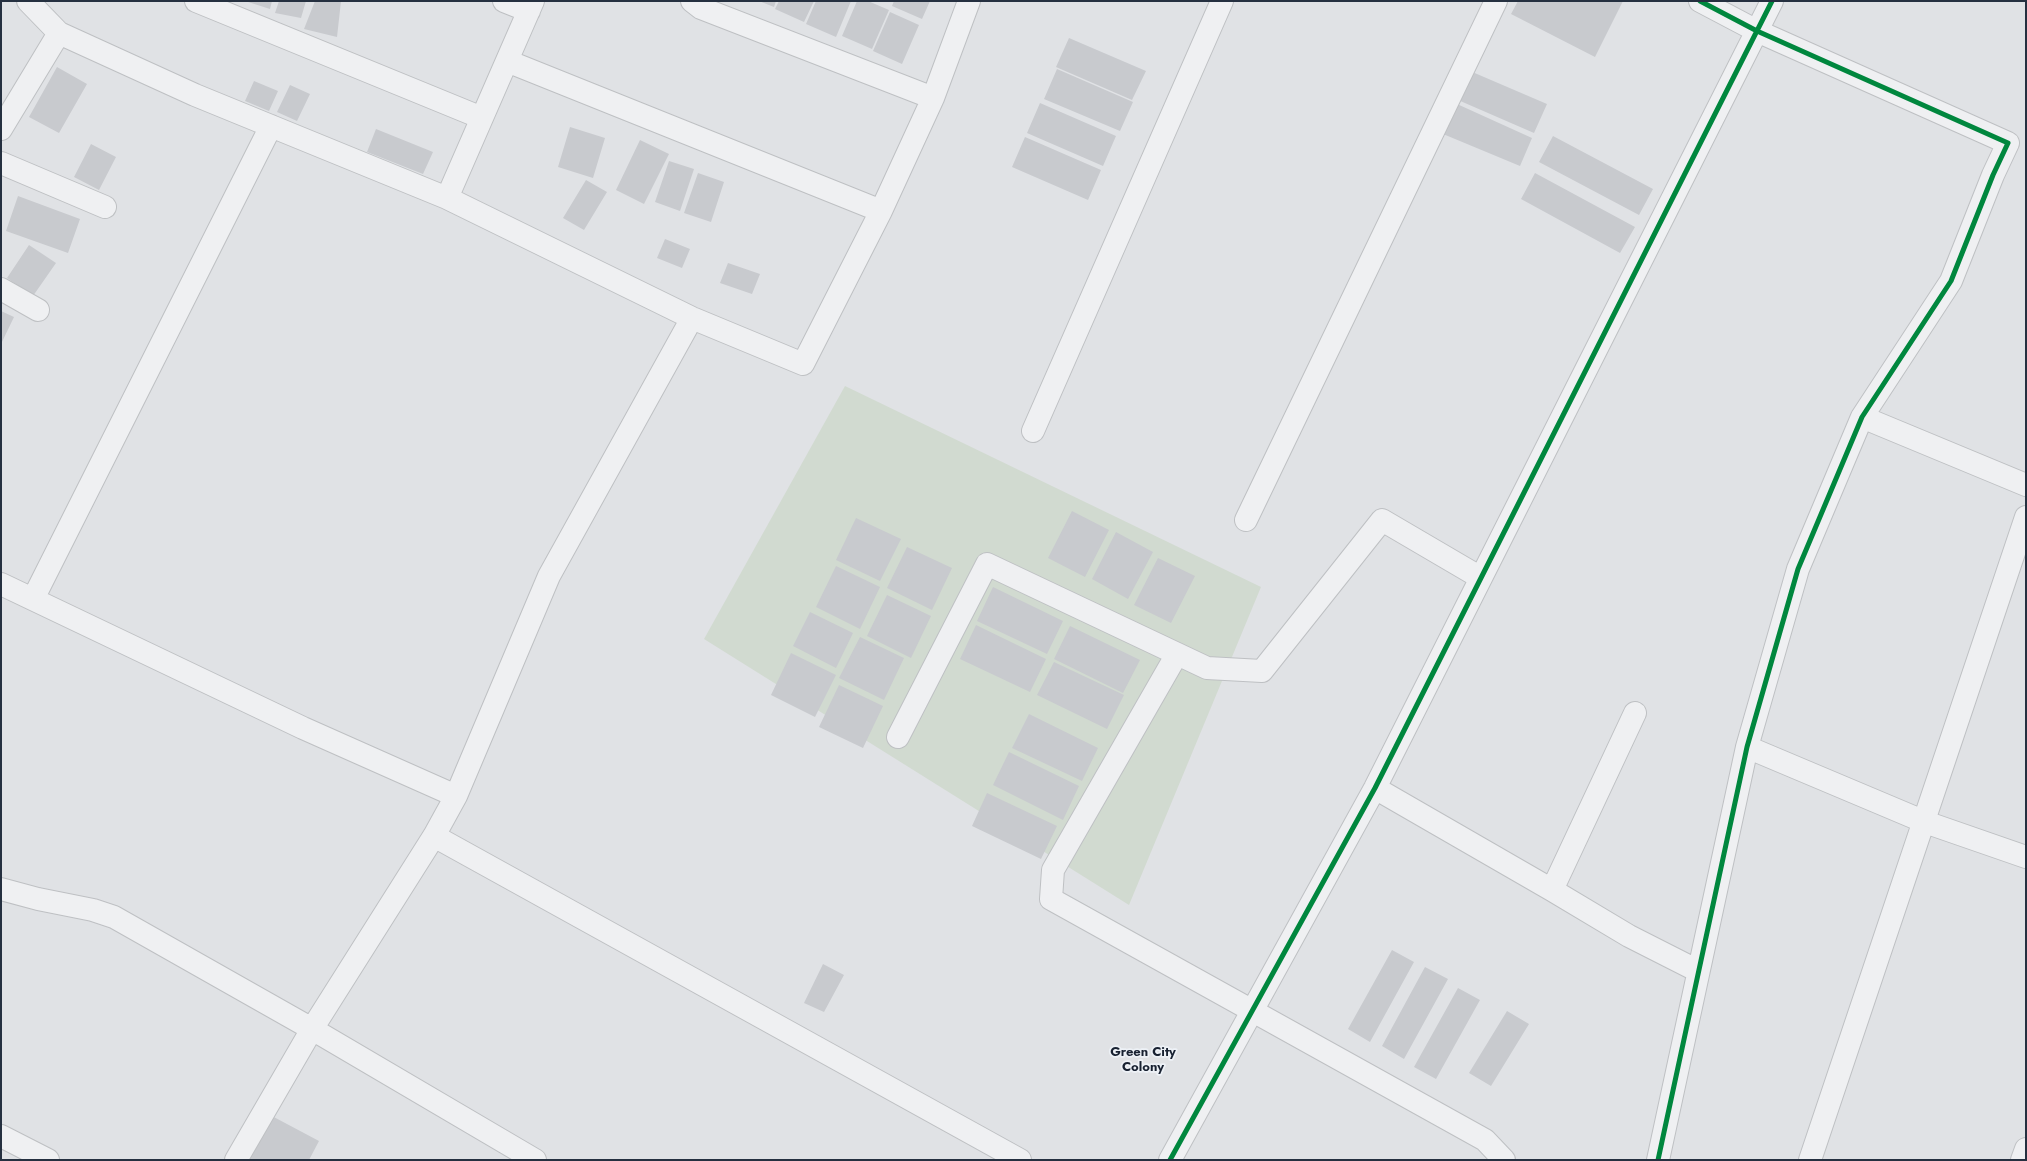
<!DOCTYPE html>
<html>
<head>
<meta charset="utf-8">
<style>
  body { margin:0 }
  #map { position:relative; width:2027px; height:1161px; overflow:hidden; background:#e0e2e5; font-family:Jost,sans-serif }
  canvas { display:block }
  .frame { position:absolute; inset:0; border:2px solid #253040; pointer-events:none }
</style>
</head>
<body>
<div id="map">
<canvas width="2027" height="1161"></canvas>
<div class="frame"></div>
</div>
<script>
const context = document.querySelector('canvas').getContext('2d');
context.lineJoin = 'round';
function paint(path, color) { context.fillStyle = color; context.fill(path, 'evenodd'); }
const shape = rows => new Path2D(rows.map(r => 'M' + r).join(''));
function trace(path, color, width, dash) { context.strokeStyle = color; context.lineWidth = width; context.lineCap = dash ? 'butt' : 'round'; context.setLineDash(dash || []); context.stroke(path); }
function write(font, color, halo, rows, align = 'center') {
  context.font = font + ' Jost,sans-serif'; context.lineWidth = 3.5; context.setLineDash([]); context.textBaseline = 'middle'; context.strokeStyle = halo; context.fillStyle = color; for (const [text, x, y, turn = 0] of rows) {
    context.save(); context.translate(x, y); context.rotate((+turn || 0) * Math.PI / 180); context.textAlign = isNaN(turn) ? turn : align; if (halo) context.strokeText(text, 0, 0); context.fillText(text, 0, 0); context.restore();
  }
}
const green = shape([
  [845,386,1261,587,1129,905,704,639]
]);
const building = shape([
  [245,1,272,1,270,9],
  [279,1,306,1,301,18,275,13],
  [315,1,341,1,337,37,304,29],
  [759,1,776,1,774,7],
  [779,1,814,1,804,22,775,9],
  [816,1,851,1,836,37,806,24],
  [857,1,868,1,889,10,872,49,842,36],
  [894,1,930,1,922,19,892,6],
  [1518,1,1623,1,1595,57,1511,14],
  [890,12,919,25,902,64,873,51],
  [1069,38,1146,71,1132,100,1056,67],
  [57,67,87,84,59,133,29,117],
  [1057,69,1133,102,1120,131,1044,99],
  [1470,71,1547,104,1534,133,1458,100],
  [254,81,278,91,269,111,245,101],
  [290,85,310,94,297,121,277,112],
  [1040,103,1116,136,1103,166,1027,133],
  [1457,104,1532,138,1520,166,1443,134],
  [570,127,605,138,593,178,558,167],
  [376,129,433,152,423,174,367,152],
  [1553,136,1653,189,1639,215,1539,162],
  [1025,137,1101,170,1088,200,1012,167],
  [640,140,669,154,644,204,616,190],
  [91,144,116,157,99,190,74,177],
  [669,161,694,169,680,211,655,202],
  [698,173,724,182,711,222,684,213],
  [1535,173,1635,227,1620,253,1521,199],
  [586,180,607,192,584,230,563,218],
  [18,196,80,219,68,253,6,231],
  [665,239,690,249,682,268,657,258],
  [29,245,56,263,33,296,7,278],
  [728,263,760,274,752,294,720,283],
  [1,311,14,317,1,344],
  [1072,511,1109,530,1085,577,1048,558],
  [856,518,901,539,880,581,836,560],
  [1116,532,1153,552,1128,599,1092,579],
  [907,547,952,568,932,610,887,588],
  [1158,558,1195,576,1171,623,1134,605],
  [836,566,880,587,860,629,816,607],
  [993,587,1063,621,1047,654,977,621],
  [887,595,931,616,911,658,867,636],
  [810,612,853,633,836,668,793,646],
  [976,625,1046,659,1030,692,960,659],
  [1070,626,1140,660,1123,693,1054,659],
  [860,637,904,658,884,700,839,678],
  [791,653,836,675,815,717,771,695],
  [1054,662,1124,695,1107,729,1037,695],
  [839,685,883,706,863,748,819,727],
  [1029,714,1098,748,1082,781,1012,748],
  [1009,752,1079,786,1063,820,993,785],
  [987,793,1057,826,1041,859,972,826],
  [1392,950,1414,962,1370,1042,1348,1029],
  [823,964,844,975,824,1012,804,1003],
  [1425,967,1448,979,1404,1059,1382,1046],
  [1458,988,1480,1000,1436,1079,1414,1067],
  [1507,1011,1529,1024,1491,1086,1469,1073],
  [270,1115,319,1141,309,1160,247,1160]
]);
const minor = shape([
  [28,1,59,33,195,95,447,198,692,318,803,364,881,211,933,98,969,1],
  [196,1,482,118],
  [504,1,529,11],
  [692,1,701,8,933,98],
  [507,61,881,211],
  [1,129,59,33],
  [1,163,105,207],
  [447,198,533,1],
  [1,289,38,310],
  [1862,417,2026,485],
  [1033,431,1222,1],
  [1246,520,1496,1],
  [1,584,303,728,456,796],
  [33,599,271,126],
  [1177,654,1053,870,1051,899,1485,1140,1504,1160],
  [898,737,987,564,1207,668,1262,671,1382,520,1481,578],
  [1747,747,1925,822,2026,857],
  [1375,788,1552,890,1629,936,1698,971],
  [434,836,1020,1160],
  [1,889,38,899,93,910,114,917,312,1029,535,1160],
  [1552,890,1635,713],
  [1,1136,48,1160],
  [236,1160,312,1029,434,836,456,796,549,576,692,318],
  [1170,1160,1375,788,1772,1],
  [1658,1160,1747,747,1798,569,1862,417,1951,281,1993,175,2008,143,1757,31,1700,1],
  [1810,1160,2026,517],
  [2022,1160,2026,1149]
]);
const cycleway = shape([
  [1170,1160,1375,788,1772,1],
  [1658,1160,1747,747,1798,569,1862,417,1951,281,1993,175,2008,143,1757,31,1700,1]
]);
const neighbourhoodNames = [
  ["Green City",1143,1053],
  ["Colony",1143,1068]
];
paint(green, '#d1dad0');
paint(building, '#c8cace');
trace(minor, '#bec0c3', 24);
trace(minor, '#eff0f2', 22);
trace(cycleway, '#00873e', 5);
write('bold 13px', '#182131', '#edf1f6', neighbourhoodNames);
</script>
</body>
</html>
